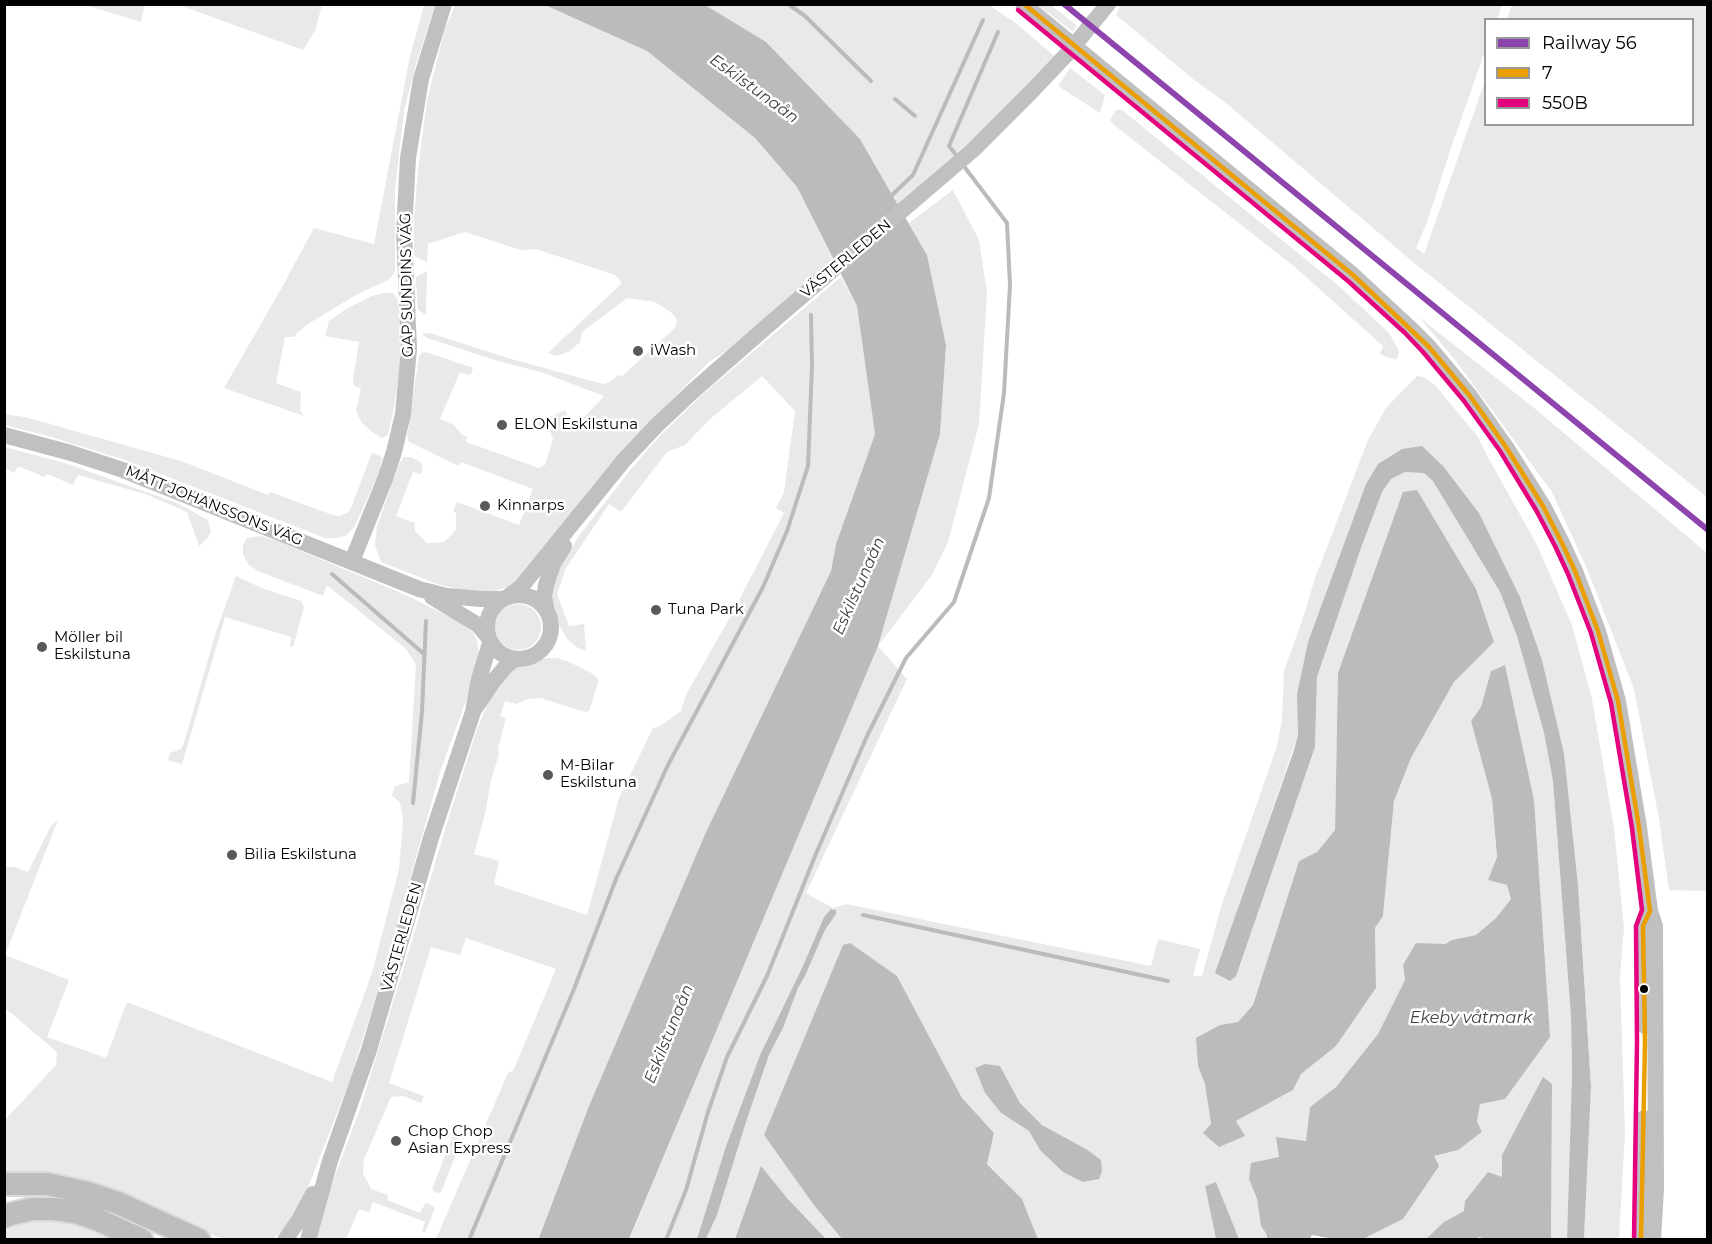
<!DOCTYPE html>
<html>
<head>
<meta charset="utf-8">
<style>
  body { margin:0 }
  #map { position:relative; width:1712px; height:1244px; overflow:hidden; background:#fff; font-family:Montserrat,sans-serif }
  canvas { display:block }
  .frame { position:absolute; inset:0; border:6px solid #000; pointer-events:none }
  .legend { position:absolute; left:1484px; top:18px; width:210px; height:108px; box-sizing:border-box; background:#fff; border:2px solid #999; margin:0; padding:8px 10px; list-style:none; font-size:18px; color:#000 }
  .legend li { display:flex; align-items:center; gap:12px; height:30px }
  .legend b { width:30px; border:2px solid #999 }
</style>
</head>
<body>
<div id="map">
<canvas width="1712" height="1244"></canvas>
<div class="frame"></div>
<ul class="legend">
<li><b style="height:8px;background:#8e44ad"></b>Railway 56</li>
<li><b style="height:8px;background:#eb9e00"></b>7</li>
<li><b style="height:8px;background:#e5007d"></b>550B</li>
</ul>
</div>
<script>
const context = document.querySelector('canvas').getContext('2d');
context.lineJoin = 'round';
function paint(path, color) { context.fillStyle = color; context.fill(path, 'evenodd'); }
const shape = rows => new Path2D(rows.map(r => 'M' + r).join(''));
function trace(path, color, width, dash) { context.strokeStyle = color; context.lineWidth = width; context.lineCap = dash ? 'butt' : 'round'; context.setLineDash(dash || []); context.stroke(path); }
function write(font, color, halo, rows, align = 'center') {
  context.font = font + ' Montserrat,sans-serif'; context.lineWidth = 5; context.setLineDash([]); context.textBaseline = 'middle'; context.strokeStyle = halo; context.fillStyle = color; for (const [text, x, y, turn = 0] of rows) {
    context.save(); context.translate(x, y); context.rotate((+turn || 0) * Math.PI / 180); context.textAlign = isNaN(turn) ? turn : align; if (halo) context.strokeText(text, 0, 0); context.fillText(text, 0, 0); context.restore();
  }
}
const green = shape([
  [85,5,145,5,141,22],
  [179,5,322,5,315,31,303,50],
  [424,5,435,5,416,64,404,111,395,190,395,271,390,279,356,295,308,324,298,332,294,337,285,337,276,383,301,392,300,410,304,416,224,388,281,289,314,228,374,244,410,56],
  [455,5,545,5,647,51,755,138,797,187,833,260,732,347,709,362,625,447,589,490,523,577,508,587,494,591,465,591,437,584,381,562,375,545,377,526,399,464,404,457,411,457,420,462,423,466,421,474,413,472,396,516,415,523,415,531,427,543,444,542,456,530,456,513,453,511,457,502,519,525,533,489,461,462,459,466,409,442,407,437,419,356,423,352,429,353,473,368,471,374,468,375,460,372,440,419,454,425,462,435,467,437,466,442,539,468,545,465,553,439,550,432,533,425,565,410,574,428,604,396,541,372,498,361,427,338,422,334,424,333,433,334,511,359,603,384,610,382,618,375,621,377,675,328,677,320,672,313,655,302,627,298,582,332,580,342,570,351,557,356,548,353,622,283,615,275,536,249,521,250,465,232,428,244,427,262,417,258,414,255,414,219,418,170,427,100,444,32],
  [705,5,989,5,1017,24,1054,56,986,127,898,204,860,139],
  [1038,5,1051,5,1077,26,1073,32],
  [1121,5,1502,5,1497,19,1486,20,1485,51,1452,145,1427,222,1416,248,1424,254,1485,81,1486,124,1692,124,1692,20,1507,19,1512,5,1707,5,1707,497,1413,262,1226,103,1193,79,1116,15],
  [1070,68,1105,95,1100,113,1058,86],
  [1116,110,1122,110,1340,287,1389,333,1399,351,1397,359,1388,358,1380,354,1383,346,1296,268,1114,125,1110,120],
  [953,190,979,240,987,292,979,424,948,542,932,575,878,646,907,679,806,893,833,908,846,904,1151,966,1158,939,1200,949,1193,976,1202,976,1221,907,1277,746,1282,720,1284,671,1305,612,1314,581,1368,440,1386,408,1417,376,1423,377,1435,385,1478,437,1489,459,1537,545,1572,625,1592,699,1614,828,1624,928,1620,976,1625,1134,1619,1239,1584,1239,1591,1087,1578,885,1564,753,1542,660,1520,597,1479,513,1463,493,1402,449,1378,464,1366,484,1308,642,1297,694,1298,735,1216,973,1294,807,1315,747,1317,677,1361,548,1382,491,1391,479,1405,471,1424,473,1433,480,1500,592,1517,636,1544,733,1553,781,1571,1017,1572,1073,1567,1239,1551,1239,1552,1084,1502,1178,1464,1211,1444,1222,1426,1239,1363,1239,1403,1219,1434,1156,1458,1150,1482,1132,1477,1121,1534,800,1505,665,1491,671,1481,707,1471,721,1492,799,1497,858,1488,880,1508,885,1511,899,1496,918,1476,935,1452,940,1403,965,1405,980,1378,1034,1336,1087,1310,1107,1306,1141,1277,1137,1279,1157,1249,1179,1257,1199,1261,1226,1267,1235,1267,1239,1239,1239,1216,1182,1205,1186,1216,1239,1038,1239,1022,1199,987,1163,994,1133,962,1098,897,976,764,1135,813,1204,842,1239,826,1239,787,1198,761,1167,735,1239,706,1239,717,1215,747,1119,769,1055,783,1028,798,988,805,976,825,930,836,914,833,908,824,917,802,968,760,1055,726,1146,697,1239,629,1240,878,646,940,434,946,345,927,255,909,223],
  [1494,642,1454,682,1411,758,1394,801,1383,916,1375,928,1376,988,1336,1046,1301,1074,1293,1090,1236,1121,1244,1136,1211,1124,1205,1084,1198,1066,1220,1025,1238,1022,1253,1005,1299,861,1317,852,1335,830,1338,673],
  [1000,1066,1020,1103,1042,1125,1086,1149,1040,1150,1029,1131,1001,1113,985,1093,975,1068],
  [427,271,426,315,418,310,416,283,416,277],
  [841,277,857,306,875,434,836,544,831,571,706,832,589,1106,538,1239,436,1239,508,1073,513,1071,556,969,466,938,460,955,431,947,389,1083,424,1096,421,1103,403,1096,391,1097,364,1159,363,1173,371,1189,388,1195,387,1200,420,1213,426,1202,435,1208,425,1233,422,1231,425,1222,373,1202,369,1212,359,1209,346,1239,315,1240,320,1216,360,1109,407,957,446,826,477,729,491,696,511,669,547,658,557,658,569,662,593,674,599,680,589,711,585,712,540,698,528,699,516,704,505,701,500,716,506,718,498,749,499,755,491,780,485,814,474,854,499,861,494,884,587,915,619,798,653,728,660,726,681,711,687,693,733,612,784,513,776,508,784,492,795,411,762,376,710,419,685,445,667,452,621,512,609,504,566,568,557,594,569,626,584,624,586,651,578,648,568,640,559,625,552,602,553,582,561,565,579,536,631,469,657,439,702,395],
  [383,293,393,293,397,299,400,316,401,345,399,375,393,413,388,435,382,438,372,432,362,423,356,411,361,388,354,386,353,379,359,342,325,336,329,321,346,309,372,296],
  [1419,317,1533,407,1707,553,1707,891,1669,890,1659,819,1634,689,1587,569,1552,492,1455,360],
  [4,414,25,417,181,461,268,495,270,492,333,515,339,516,347,513,351,508,372,453,380,456,382,458,379,472,355,526,347,535,337,538,325,538,125,460,51,437,5,425],
  [5,447,68,464,177,503,208,520,211,532,207,539,199,546,187,512,145,494,78,475,73,485,47,474,44,477,18,466,14,473,5,468],
  [261,536,280,542,406,595,446,615,462,624,472,632,477,640,479,655,471,687,441,769,382,977,351,1077,297,1216,273,1239,223,1239,121,1197,5,1176,4,1121,56,1065,57,1052,5,1008,5,867,15,867,28,872,51,826,58,820,5,955,69,980,47,1037,106,1058,127,1002,332,1082,372,973,399,869,403,822,400,802,392,796,395,786,409,782,416,665,406,649,327,585,323,596,258,571,249,565,243,555,243,545,247,538],
  [236,576,264,589,301,601,304,607,293,647,290,647,291,637,225,617,182,764,168,760,170,753,181,749,184,743,216,632],
  '495 627a23 23 0 1 1 46 0a23 23 0 1 1-46 0Z',
  [456,1133,461,1136,461,1142,441,1192,437,1193,432,1189,453,1135],
  [36,1221,68,1223,100,1233,115,1239,5,1239,4,1232,8,1230,24,1223]
]);
const water = shape([
  [545,5,705,5,766,42,860,139,927,255,946,345,940,434,878,646,629,1239,538,1240,589,1106,706,832,831,571,836,544,875,434,857,306,797,187,755,138,647,51],
  [1422,446,1443,466,1479,513,1520,597,1542,660,1564,753,1578,885,1591,1087,1584,1239,1567,1239,1572,1073,1571,1017,1553,781,1544,733,1517,636,1500,592,1433,481,1424,473,1405,472,1391,479,1382,492,1361,548,1317,677,1315,747,1236,976,1230,981,1215,973,1294,750,1298,735,1297,694,1308,642,1366,484,1378,464,1402,449],
  [1417,490,1476,589,1494,642,1454,682,1411,758,1394,801,1383,916,1375,928,1376,988,1336,1046,1301,1074,1293,1090,1236,1121,1245,1136,1219,1147,1203,1133,1211,1124,1205,1084,1198,1066,1196,1038,1220,1025,1238,1022,1253,1005,1299,861,1317,852,1335,830,1338,673,1403,492],
  [1505,665,1534,800,1550,1037,1505,1099,1480,1104,1477,1121,1482,1132,1458,1150,1434,1156,1439,1166,1403,1219,1363,1239,1333,1239,1312,1235,1310,1239,1267,1239,1267,1235,1261,1226,1257,1199,1249,1179,1251,1163,1279,1157,1276,1137,1306,1141,1310,1107,1336,1087,1378,1034,1405,980,1403,965,1416,943,1445,944,1452,940,1476,935,1496,918,1511,899,1507,885,1488,880,1497,857,1492,799,1471,721,1481,707,1491,671],
  [831,909,836,910,836,914,825,930,805,976,798,988,783,1028,769,1055,747,1119,717,1215,706,1239,697,1239,726,1146,760,1055,802,968,824,917],
  [850,943,897,976,962,1098,994,1133,987,1164,1022,1199,1038,1239,842,1239,813,1204,764,1135,843,945],
  [985,1064,1000,1066,1020,1103,1042,1125,1086,1149,1101,1160,1102,1171,1099,1179,1083,1182,1063,1172,1040,1150,1029,1131,1001,1113,985,1093,975,1068],
  [1543,1077,1552,1084,1551,1239,1490,1240,1479,1237,1476,1240,1426,1239,1444,1222,1464,1211,1465,1201,1488,1172,1502,1177,1502,1155],
  [761,1166,787,1198,826,1239,735,1239],
  [1216,1182,1239,1239,1216,1239,1205,1186]
]);
const stream = shape([
  [788,4,805,16,871,81],
  [895,99,915,116],
  [957,156,949,146,998,32],
  [889,198,913,175,983,20],
  [332,574,424,654],
  [413,803,422,711,426,621],
  [863,915,1168,981],
  [469,1240,574,989,616,879,668,765,763,587,787,531,808,466,812,366,811,315],
  [666,1240,686,1190,708,1112,727,1057,767,976,815,856,867,736,906,658,954,602,989,498,1004,393,1010,285,1007,223,963,165]
]);
const secondary = shape([
  [1023,4,1353,275,1410,328,1429,347,1470,396,1506,447,1543,506,1562,543,1575,571,1598,631,1618,701,1639,827,1650,911,1655,926,1656,1189,1653,1240],
  [4,435,71,453,123,470,419,589,447,596,481,599,502,599],
  [352,561,385,479,394,452,403,414,409,349,404,231,408,158,421,79,444,4],
  '487 627a32 32 0 1 1 64 0a32 32 0 1 1-64 0Z',
  [509,596,521,587,624,460,656,426,692,392,773,321],
  [432,597,478,625,488,637],
  [547,612,544,597,546,585,553,564,564,546],
  [476,707,492,683,507,665,515,659],
  [1645,1026,1643,926,1650,911],
  [285,1240,299,1220,313,1194],
  [308,1240,330,1161,369,1050,431,838,473,712,479,679,490,643],
  [1641,1240,1644,1118]
]);
const highway = shape([
  [4,1184,47,1184,88,1193,118,1203,199,1240],
  [4,1217,11,1214,32,1209,53,1209,75,1212,96,1219,142,1240]
]);
const secondaryBridge = shape([
  [773,321,974,149,1031,92,1068,53,1108,4]
]);
const bus1 = shape([
  [1024,4,1353,275,1429,347,1470,396,1506,447,1543,506,1562,543,1575,571,1598,631,1618,701,1639,827,1650,911,1643,926,1645,1042,1641,1240]
]);
const bus2 = shape([
  [1018,10,1348,281,1405,333,1423,352,1464,401,1500,451,1536,510,1555,546,1568,574,1591,633,1611,703,1632,828,1642,910,1636,926,1637,1042,1634,1240]
]);
const rail1 = shape([
  [1064,4,1708,530]
]);
const markers = [
  [638,351,6,"#595959"],
  [502,425,6,"#595959"],
  [485,506,6,"#595959"],
  [656,610,6,"#595959"],
  [42,647,6,"#595959"],
  [548,775,6,"#595959"],
  [232,855,6,"#595959"],
  [1644,989,5,"#000"],
  [396,1141,6,"#595959"]
];
const streetNames = [
  ["VÄSTERLEDEN",846,259,-40],
  ["GAP SUNDINS VÄG",407,285,-91],
  ["MÅTT JOHANSSONS VÄG",214,506,22],
  ["VÄSTERLEDEN",402,937,-74]
];
const poiNames = [
  ["iWash",650,351],
  ["ELON Eskilstuna",514,425],
  ["Kinnarps",497,506],
  ["Tuna Park",668,610],
  ["Möller bil",54,638],
  ["Eskilstuna",54,655],
  ["M-Bilar",560,766],
  ["Eskilstuna",560,783],
  ["Bilia Eskilstuna",244,855],
  ["Chop Chop",408,1132],
  ["Asian Express",408,1149]
];
const waterNames = [
  ["Eskilstunaån",754,89,36],
  ["Eskilstunaån",859,586,-66],
  ["Ekeby våtmark",1471,1018],
  ["Eskilstunaån",669,1034,-68]
];
paint(green, '#e9e9e9');
paint(water, '#bbb');
trace(stream, '#bbb', 4);
trace(highway, '#dbdbdb', 26);
trace(secondary, '#c0c0c0', 16);
trace(highway, '#bdbdbd', 22);
trace(secondaryBridge, '#c0c0c0', 16);
trace(bus1, '#eb9e00', 4.5);
trace(bus2, '#e5007d', 4.5);
trace(rail1, '#8e44ad', 6);
for (const [x, y, r, color] of markers) { const dot = new Path2D(); dot.arc(x, y, r, 0, 2 * Math.PI); context.fillStyle = color; context.fill(dot); trace(dot, '#fff', 2); }
write('15px', '#000', '#fff', streetNames);
write('15px', '#000', '#fff', poiNames, 'left');
write('italic 16px', '#3f3f3f', '#fff', waterNames);
</script>
</body>
</html>
